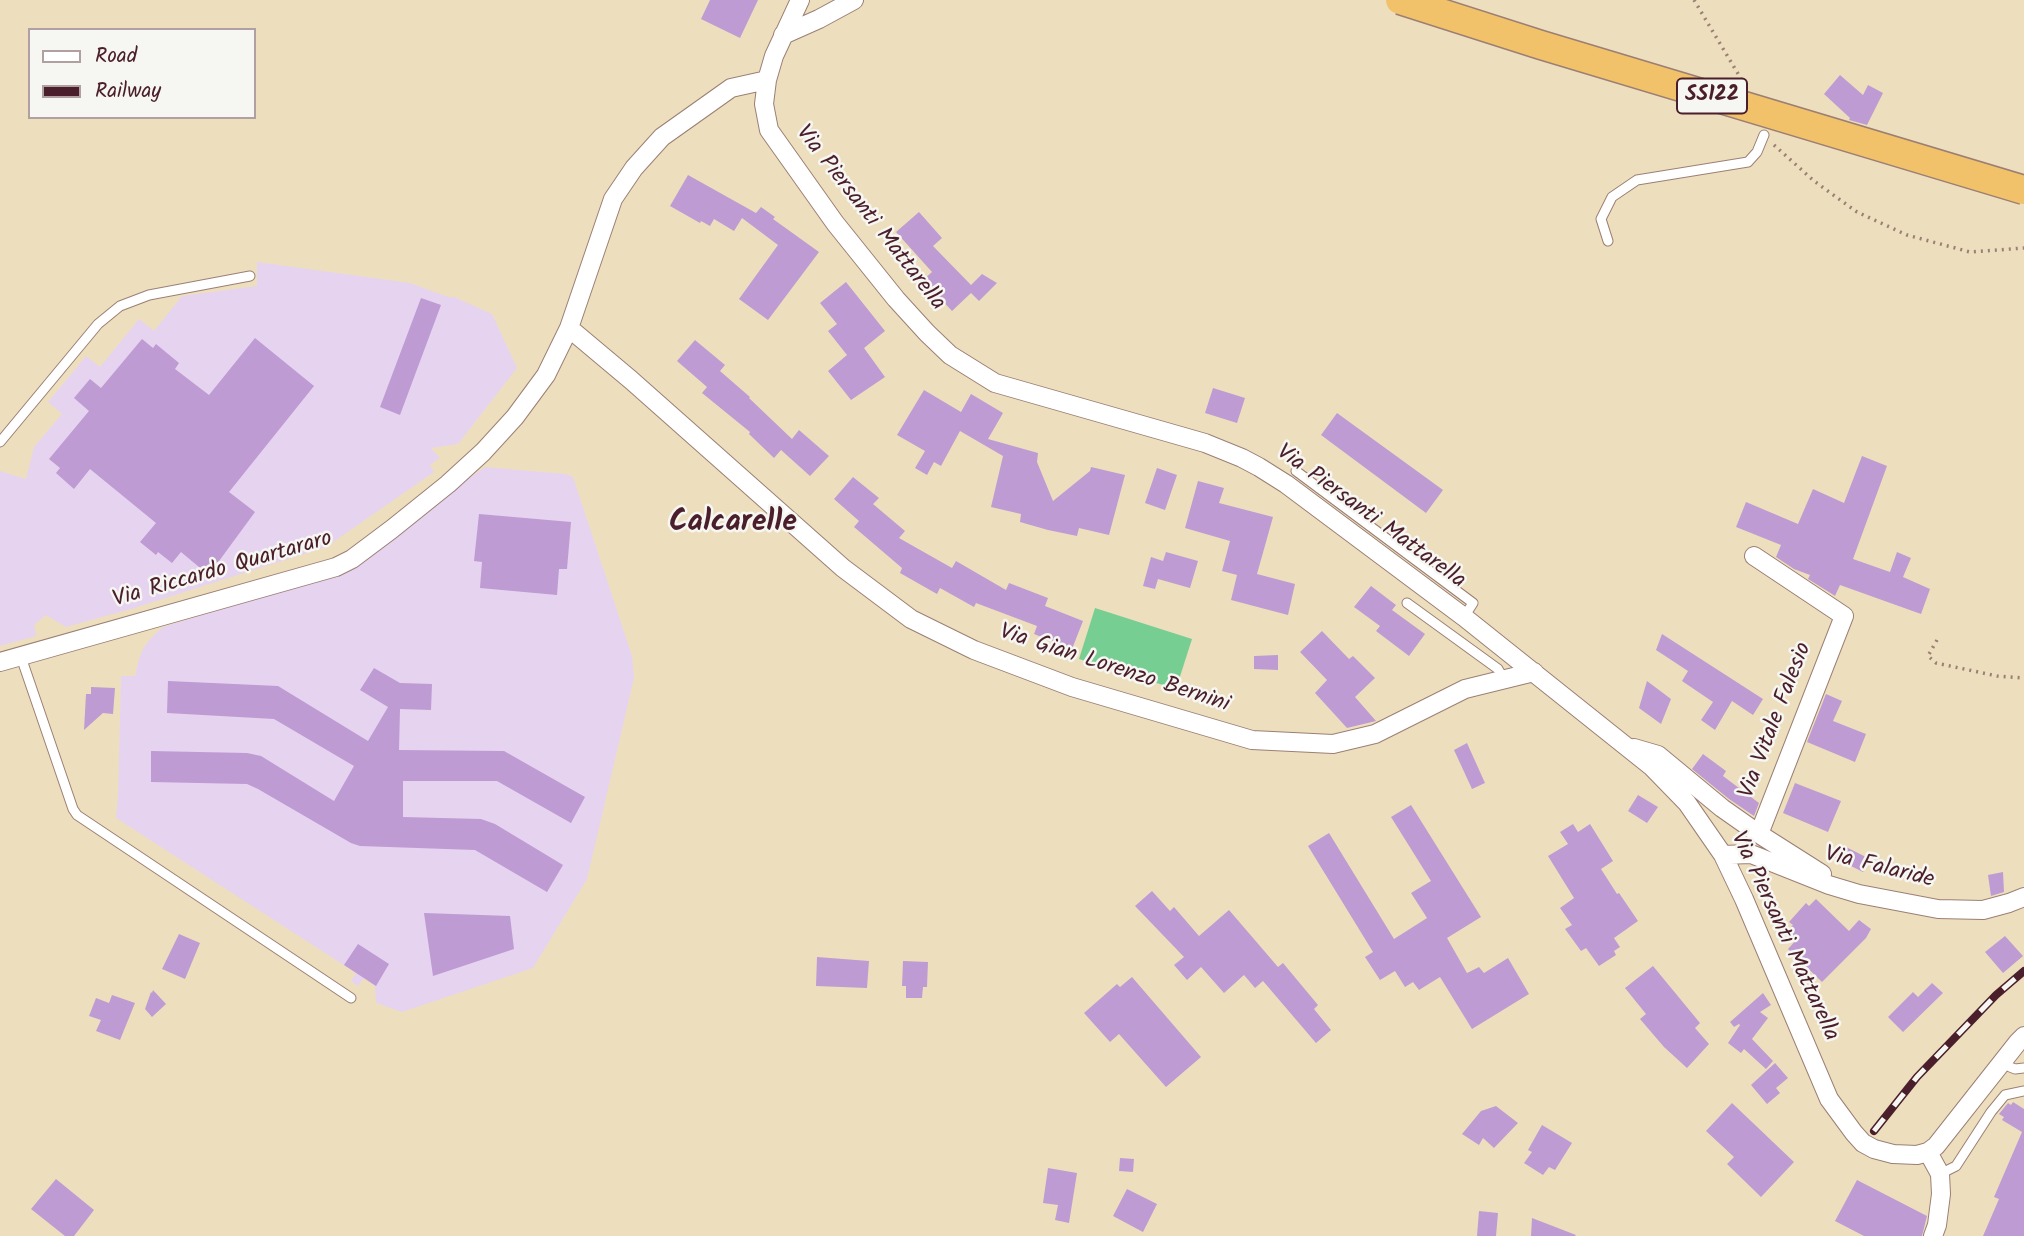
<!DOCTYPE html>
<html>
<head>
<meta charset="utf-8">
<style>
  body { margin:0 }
  #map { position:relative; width:2024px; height:1236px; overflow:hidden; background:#eddfbe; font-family:Kalam,sans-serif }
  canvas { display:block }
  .legend { position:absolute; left:28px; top:28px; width:228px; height:91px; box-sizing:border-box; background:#f6f6f2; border:2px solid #b1a0a2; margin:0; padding:9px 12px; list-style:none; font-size:21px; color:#4a1f2b }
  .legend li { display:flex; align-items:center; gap:14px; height:35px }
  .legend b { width:35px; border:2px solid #b1a0a2 }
</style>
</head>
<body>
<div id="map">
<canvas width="2024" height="1236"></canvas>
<ul class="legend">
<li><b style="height:9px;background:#fff"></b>Road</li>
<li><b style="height:9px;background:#4a1f2b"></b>Railway</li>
</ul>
</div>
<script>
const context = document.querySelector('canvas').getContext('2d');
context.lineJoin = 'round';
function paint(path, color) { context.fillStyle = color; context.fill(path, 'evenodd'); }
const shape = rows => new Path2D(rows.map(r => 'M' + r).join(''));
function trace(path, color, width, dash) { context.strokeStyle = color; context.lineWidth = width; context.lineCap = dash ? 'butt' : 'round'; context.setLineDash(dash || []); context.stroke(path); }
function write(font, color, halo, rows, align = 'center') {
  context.font = font + ' Kalam,sans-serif'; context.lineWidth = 5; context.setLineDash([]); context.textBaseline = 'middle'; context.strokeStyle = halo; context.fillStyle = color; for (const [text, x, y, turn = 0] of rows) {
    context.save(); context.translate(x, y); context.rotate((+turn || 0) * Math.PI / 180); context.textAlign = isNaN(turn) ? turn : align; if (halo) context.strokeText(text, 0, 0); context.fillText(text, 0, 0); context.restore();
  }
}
const built = shape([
  [257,262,410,283,451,298,452,296,492,314,517,368,458,444,431,448,440,458,430,465,434,472,326,547,131,609,66,627,46,615,34,625,36,636,0,646,0,471,26,479,34,447,62,414,48,402,86,356,100,367,139,319,154,331,182,296,257,286],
  [485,467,565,474,573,477,632,656,634,678,587,879,533,968,402,1012,379,1004,376,1002,375,986,364,978,358,986,351,981,356,973,116,818,118,796,121,676,135,676,139,659,144,647,152,637,163,627,335,574]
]);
const green = shape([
  [1095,608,1192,639,1176,689,1079,659]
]);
const building = shape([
  [710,0,758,0,740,38,701,19],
  [1840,75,1863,95,1868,85,1883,93,1867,125,1849,120,1850,118,1824,94],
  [688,175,756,213,761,207,775,217,773,219,819,252,768,320,739,299,778,245,742,218,734,231,714,219,710,226,701,221,700,223,670,206],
  [919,212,942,238,933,246,971,285,982,274,997,283,979,301,971,293,952,311,923,280,932,272,896,232],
  [846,282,885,331,864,348,885,377,851,400,828,371,847,355,828,331,837,324,820,303],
  [421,298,441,305,400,415,380,407],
  [255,338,314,386,229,492,255,512,219,561,205,572,181,552,172,563,158,552,156,555,140,542,156,523,90,469,74,489,56,473,60,468,49,459,89,411,74,398,90,379,101,388,142,339,153,348,156,344,179,363,175,369,209,395],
  [695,340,725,365,720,371,750,397,749,398,792,439,799,430,829,456,810,476,781,450,774,458,749,434,750,432,702,393,707,387,677,361],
  [1213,388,1245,398,1237,423,1205,413],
  [924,390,961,412,971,394,1003,413,988,439,1038,453,1037,462,1053,501,1090,471,1091,467,1125,475,1109,535,1079,528,1077,536,1048,530,1020,522,1021,514,991,507,1003,456,960,431,941,466,934,462,927,475,915,468,925,451,897,435],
  [1337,413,1443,490,1426,513,1321,435],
  [1862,456,1887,466,1853,559,1890,572,1897,552,1911,558,1903,577,1930,589,1921,614,1840,585,1835,596,1832,594,1808,579,1810,575,1794,569,1776,557,1781,545,1736,527,1746,502,1798,524,1813,489,1844,503],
  [1157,468,1177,475,1165,510,1145,503],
  [853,477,879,498,873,504,905,531,899,538,952,568,956,561,1006,590,1009,583,1048,598,1045,606,1083,621,1072,649,1034,634,1037,626,976,603,974,607,940,588,937,594,900,573,902,568,854,527,859,521,834,499],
  [1198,481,1224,488,1219,503,1273,517,1257,574,1295,584,1288,615,1231,600,1237,575,1222,571,1230,541,1185,528],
  [479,514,571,522,567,569,559,569,557,595,480,588,482,562,474,561],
  [1166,552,1198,561,1190,588,1158,579,1155,589,1143,586,1151,557,1163,561],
  [1371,586,1396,605,1392,610,1425,634,1409,656,1376,631,1380,626,1354,607],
  [1322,631,1349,659,1353,656,1375,678,1355,697,1376,721,1347,728,1315,693,1327,680,1300,652],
  [1662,634,1763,699,1753,715,1732,701,1715,730,1701,720,1713,702,1682,681,1688,671,1656,650],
  [1278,655,1278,670,1254,669,1254,656],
  [374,668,400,683,432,684,431,710,400,709,399,750,504,751,585,797,571,823,497,781,403,781,403,817,481,819,495,824,563,865,547,892,475,850,360,846,351,843,258,789,247,784,151,782,151,751,247,753,261,756,334,801,354,766,274,719,167,713,168,681,278,686,368,741,388,707,360,690],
  [1647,681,1671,699,1661,724,1639,708],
  [91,687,115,688,113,714,103,713,84,730,86,694,91,694],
  [1826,694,1842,701,1833,721,1866,734,1855,762,1807,742],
  [1467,743,1485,783,1472,789,1454,750],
  [1703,754,1726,771,1723,776,1759,803,1754,816,1729,799,1692,769],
  [1795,783,1841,801,1828,832,1783,813],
  [1638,795,1658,807,1647,823,1628,811],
  [1411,805,1481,917,1447,938,1467,973,1479,967,1484,973,1508,958,1529,994,1472,1029,1440,977,1419,990,1413,982,1405,987,1395,971,1380,980,1365,957,1373,952,1308,846,1329,833,1394,939,1427,918,1411,893,1431,881,1391,817],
  [1573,824,1578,832,1590,824,1613,861,1601,869,1617,894,1619,893,1638,921,1614,938,1620,947,1614,951,1616,955,1599,966,1586,948,1581,951,1565,929,1572,925,1560,908,1574,898,1548,856,1568,844,1560,832],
  [1840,844,1870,859,1863,872,1833,857],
  [2003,872,2004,892,1991,896,1988,875],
  [1152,891,1170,911,1174,907,1199,936,1229,910,1278,967,1283,963,1318,1005,1314,1009,1331,1030,1316,1043,1263,981,1255,988,1244,975,1224,993,1201,967,1187,980,1174,965,1184,957,1135,906],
  [1816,899,1849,931,1859,920,1871,929,1866,938,1822,982,1788,949,1797,939,1788,930,1793,925,1789,922,1806,903,1809,906],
  [424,913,510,916,514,949,433,976],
  [179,934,200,943,185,979,162,969],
  [2005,936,2023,956,2003,973,1985,952],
  [358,944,389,964,376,986,344,965],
  [817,957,869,961,867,988,816,986],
  [903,961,928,962,927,987,923,987,922,998,906,998,906,986,902,986],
  [1653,966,1700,1023,1695,1028,1709,1044,1687,1068,1664,1047,1640,1019,1646,1014,1625,988],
  [1132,977,1201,1057,1166,1087,1119,1034,1110,1042,1084,1013,1117,984,1120,987],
  [1932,983,1943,993,1903,1032,1888,1017,1913,992,1918,997],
  [153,990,166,1004,152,1017,145,1009,151,992,152,993],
  [1763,993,1771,1005,1760,1012,1768,1018,1752,1039,1773,1061,1766,1069,1744,1049,1741,1053,1728,1043,1740,1025,1739,1024,1734,1027,1730,1022],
  [112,995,135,1003,120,1040,96,1031,101,1020,89,1016,96,998,109,1003],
  [1775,1063,1788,1078,1776,1088,1780,1093,1767,1104,1751,1085],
  [2013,1102,2024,1109,2024,1236,1983,1236,1999,1199,1994,1197,2022,1132,2002,1120,2004,1117,1999,1114,2008,1103,2011,1105],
  [1732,1103,1794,1162,1761,1197,1727,1164,1734,1157,1706,1131],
  [1496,1106,1518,1123,1494,1148,1483,1138,1479,1145,1462,1134,1481,1111],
  [1542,1125,1572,1143,1555,1170,1549,1167,1543,1175,1524,1163,1532,1152,1528,1150],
  [1120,1158,1134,1159,1133,1172,1119,1171],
  [1048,1168,1077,1173,1069,1223,1055,1220,1058,1205,1043,1203],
  [56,1179,94,1210,74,1236,65,1236,31,1209],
  [1857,1180,1927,1216,1922,1236,1864,1236,1835,1221],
  [1127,1189,1157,1204,1143,1232,1113,1216],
  [1479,1211,1498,1213,1496,1236,1477,1236],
  [1532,1218,1576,1235,1575,1236,1531,1236]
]);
const path = shape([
  [1694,0,1743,82],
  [1774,145,1814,181,1857,212,1907,235,1970,252,2024,248],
  [1937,640,1928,656,1936,663,1997,676,2024,678]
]);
const service = shape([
  [1608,241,1601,219,1612,197,1637,180,1748,162,1757,152,1764,135],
  [0,442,98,324,120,306,149,295,250,276],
  [1296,471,1473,603,1464,617],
  [1407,603,1498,669,1504,679],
  [21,657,73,809,77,815,351,998],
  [2003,1060,2010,1067,2015,1069,2024,1068],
  [1940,1174,1956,1166,1991,1112,2005,1095,2024,1091]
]);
const minor = shape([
  [800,0,774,56,767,80,764,104,769,130,835,223,896,299,927,333,950,355,995,383,1205,443,1242,458,1259,467,1286,484,1464,617,1652,767,1687,803,1723,855,1744,899,1829,1099,1854,1133,1863,1143,1874,1149,1893,1154,1917,1155,1928,1152,1936,1146,2018,1042,2024,1036],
  [783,35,819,19,854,0],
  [569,328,631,380,843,568,911,619,974,650,1072,687,1252,740,1333,744,1375,734,1465,689,1534,672],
  [1754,556,1844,616,1759,834],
  [0,662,336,567,352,559,392,529,448,484,483,452,515,417,546,375,569,328,613,199,634,168,662,137,731,88,767,80],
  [1634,748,1658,755,1722,808,1759,834,1822,874],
  [1723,855,1751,854,1829,885,1859,894,1938,909,1983,910,2009,903,2024,897],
  [1928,1152,1940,1174,1941,1194,1937,1225,1933,1236]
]);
const rail = shape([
  [1874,1131,1917,1077,1996,995,2024,971]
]);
const primaryBridge = shape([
  [1400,0,1541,45,2024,190]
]);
const shields = [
  [1712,96,70]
];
const shieldNames = [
  ["SS122",1712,96]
];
const streetNames = [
  ["Via Piersanti Mattarella",869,219,52],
  ["Via Piersanti Mattarella",1370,518,36],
  ["Via Riccardo Quartararo",223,571,-16],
  ["Via Gian Lorenzo Bernini",1114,670,18],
  ["Via Vitale Falesio",1777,721,-69],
  ["Via Falaride",1879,869,14],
  ["Via Piersanti Mattarella",1783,937,65]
];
const districtNames = [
  ["Calcarelle",733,525]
];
paint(built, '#e6d3f0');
paint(green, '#77ce92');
paint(building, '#be9bd3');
trace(service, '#9c7f74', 11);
trace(minor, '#9c7f74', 20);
trace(path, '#9c7f74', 3.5, [2, 5]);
trace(service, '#fff', 9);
trace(minor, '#fff', 18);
trace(rail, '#4a1f2b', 8);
trace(rail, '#f6f6f2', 5, [16]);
trace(primaryBridge, '#9c7f74', 31, []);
trace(primaryBridge, '#f2c26a', 28);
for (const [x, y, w] of shields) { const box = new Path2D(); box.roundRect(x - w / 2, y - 17.5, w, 35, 5); context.fillStyle = '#f6f6f2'; context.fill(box); trace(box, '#4a1f2b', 2); }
write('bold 21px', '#4a1f2b', null, shieldNames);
write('23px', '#4a1f2b', '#f6f6f2', streetNames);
write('bold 30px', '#4a1f2b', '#f6f6f2', districtNames);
</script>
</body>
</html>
